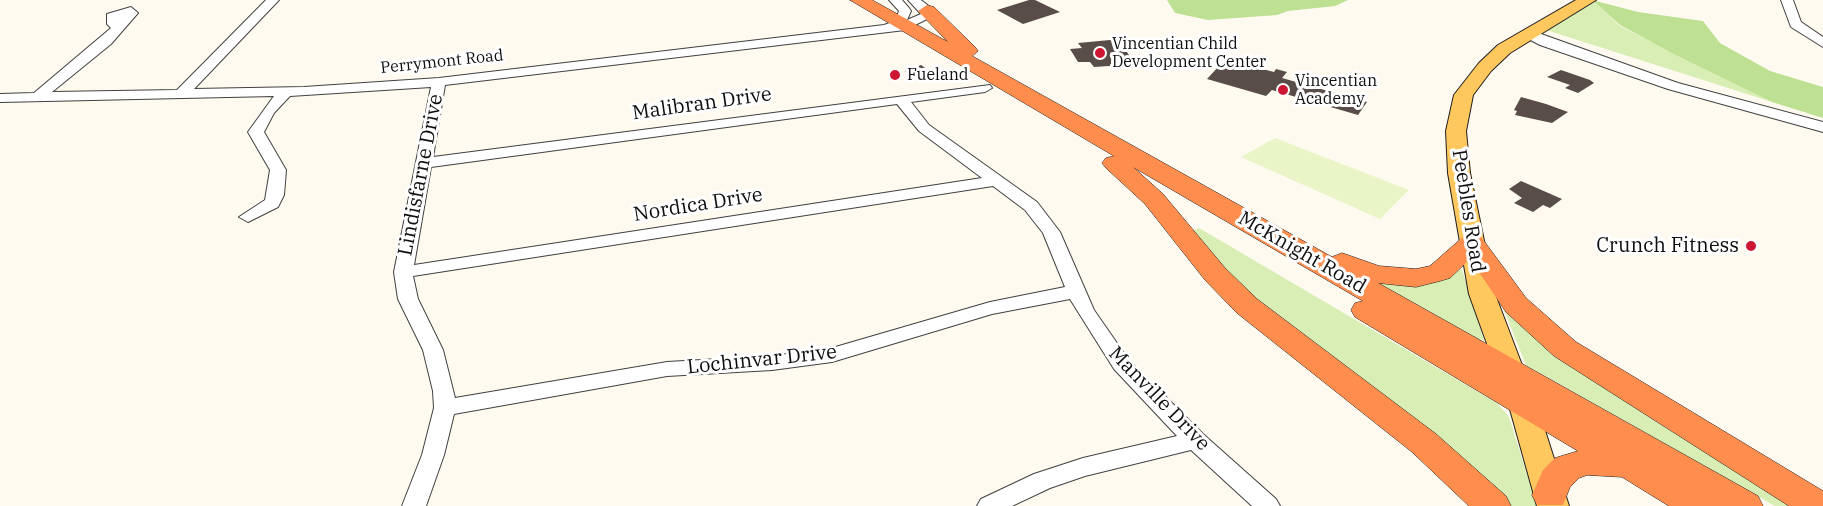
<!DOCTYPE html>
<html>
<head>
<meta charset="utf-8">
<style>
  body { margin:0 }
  canvas { display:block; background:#fffaef }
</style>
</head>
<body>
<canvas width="1823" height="506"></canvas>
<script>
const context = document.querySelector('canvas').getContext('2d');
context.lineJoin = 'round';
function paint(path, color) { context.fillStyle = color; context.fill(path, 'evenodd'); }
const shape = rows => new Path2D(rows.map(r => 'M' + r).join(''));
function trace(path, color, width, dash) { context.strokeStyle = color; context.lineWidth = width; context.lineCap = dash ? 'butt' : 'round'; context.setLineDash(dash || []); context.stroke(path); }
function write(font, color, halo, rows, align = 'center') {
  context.font = font + ' "IBM Plex Serif",serif'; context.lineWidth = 6; context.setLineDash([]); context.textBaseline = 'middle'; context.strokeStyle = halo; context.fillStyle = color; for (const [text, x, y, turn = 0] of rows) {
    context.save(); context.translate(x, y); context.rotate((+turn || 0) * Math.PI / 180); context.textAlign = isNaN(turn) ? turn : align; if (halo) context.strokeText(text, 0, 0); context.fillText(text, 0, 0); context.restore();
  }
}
const green = shape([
  [1592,0,1620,26,1772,102,1540,28],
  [1199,228,1497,403,1509,417,1537,506,1506,506,1250,299,1190,232],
  [1457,269,1462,270,1484,340,1474,338,1377,284,1378,280],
  [1496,290,1803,506,1775,506,1526,365]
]);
const forest = shape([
  [1167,0,1348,0,1335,6,1288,11,1277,15,1208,20,1175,13],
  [1592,0,1638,12,1703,21,1720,43,1770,71,1823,87,1823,118,1772,102,1676,55,1620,25]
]);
const pitch = shape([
  [1275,138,1409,190,1380,219,1241,157]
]);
const building = shape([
  [1029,0,1035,0,1060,12,1023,24,997,10],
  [1116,36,1131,58,1120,59,1124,65,1094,67,1090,62,1078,62,1070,49,1082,48,1078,43,1110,40],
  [1231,61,1274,72,1276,69,1287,72,1282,78,1367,102,1358,115,1272,90,1266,96,1207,79,1219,66,1225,68],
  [921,65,933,73,917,79,905,71],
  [1561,70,1590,80,1594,83,1578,93,1565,88,1570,85,1547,77],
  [1521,97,1546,104,1568,112,1552,123,1515,115,1517,111,1514,110],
  [1521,181,1562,199,1550,208,1543,205,1533,212,1514,203,1522,198,1509,189]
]);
const minor = shape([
  [266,0,279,0,194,89,304,87,439,78,884,25,895,21,899,11,889,0,902,0,909,8,911,11,907,20,921,14,908,0,921,0,931,8,933,16,905,30,445,85,433,157,990,85,992,88,985,92,911,102,929,125,1037,202,1060,232,1094,310,1128,359,1203,434,1276,499,1280,506,1252,506,1191,450,1085,476,1050,488,1012,506,977,506,981,499,1034,474,1083,458,1177,436,1114,369,1070,299,992,314,832,362,772,370,667,376,454,414,444,455,426,506,402,506,422,455,434,408,433,391,423,350,398,299,394,272,431,87,290,96,274,113,264,132,286,170,284,195,278,207,248,222,239,217,265,200,270,170,248,132,274,96,0,102,0,94,34,93,111,28,107,24,107,14,131,7,138,13,111,44,52,92,177,90,266,0],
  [897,104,919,131,982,178,414,265,431,167,897,104],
  [993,186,1025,210,1043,233,1065,287,990,302,832,348,772,356,667,362,455,398,443,350,418,299,413,276,993,186],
  [1781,0,1793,0,1801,22,1823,37,1823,47,1791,27,1781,0],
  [1530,30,1678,83,1823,122,1823,132,1668,89,1540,45,1525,37,1524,34,1530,30]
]);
const major = shape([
  [1576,0,1596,0,1510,53,1491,71,1473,95,1466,131,1470,173,1495,294,1536,402,1569,506,1537,506,1508,402,1469,294,1448,173,1446,131,1454,95,1479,63,1498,45,1576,0]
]);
const highway = shape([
  [850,0,872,0,948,42,918,11,927,5,934,7,975,47,978,51,972,56,1332,257,1342,253,1379,266,1416,269,1430,266,1463,237,1472,235,1481,237,1526,298,1576,342,1823,491,1823,506,1789,506,1554,356,1506,312,1470,259,1450,278,1440,281,1416,287,1378,283,1758,496,1763,506,1669,506,1622,477,1587,475,1579,478,1570,487,1563,505,1537,505,1532,495,1543,470,1555,458,1578,451,1355,317,1351,310,1355,303,1363,301,1133,167,1163,194,1225,268,1257,299,1436,434,1506,496,1511,506,1469,506,1412,452,1237,313,1205,280,1145,204,1106,168,1102,163,1106,158,1114,156,850,0]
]);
const markers = [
  [1100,53,6,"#cd1732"],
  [895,75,6,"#cd1732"],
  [1283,90,6,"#cd1732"],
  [1751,246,6,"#cd1732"]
];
const farPoinames = [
  ["Vincentian Child",1112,44],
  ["Development Center",1112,62],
  ["Fueland",907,75],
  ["Vincentian",1295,81],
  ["Academy",1295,99]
];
const farStreetnames = [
  ["Perrymont Road",442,62,-6]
];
const streetNames = [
  ["Malibran Drive",702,104,-8],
  ["Lindisfarne Drive",421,175,-79],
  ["Nordica Drive",698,205,-9],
  ["Peebles Road",1468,211,81],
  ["McKnight Road",1302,253,30],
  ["Lochinvar Drive",762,360,-6],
  ["Manville Drive",1159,399,46]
];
const poiNames = [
  ["Crunch Fitness",1739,246]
];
paint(green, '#d8eeb4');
paint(forest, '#bde092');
paint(pitch, '#e9f4c7');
paint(building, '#584d49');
trace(minor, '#414141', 2);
trace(major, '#1f1f1f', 2);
trace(highway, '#1f1f1f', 1);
paint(minor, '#fff');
paint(major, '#ffc85f');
paint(highway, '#ff8d4d');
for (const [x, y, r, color] of markers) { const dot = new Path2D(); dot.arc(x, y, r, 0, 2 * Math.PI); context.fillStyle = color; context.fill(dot); trace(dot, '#fff', 2); }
write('16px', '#0e0e0e', '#fff', farPoinames, 'left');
write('16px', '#0e0e0e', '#fff', farStreetnames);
write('20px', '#0e0e0e', '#fff', streetNames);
write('20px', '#0e0e0e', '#fff', poiNames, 'right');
</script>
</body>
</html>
